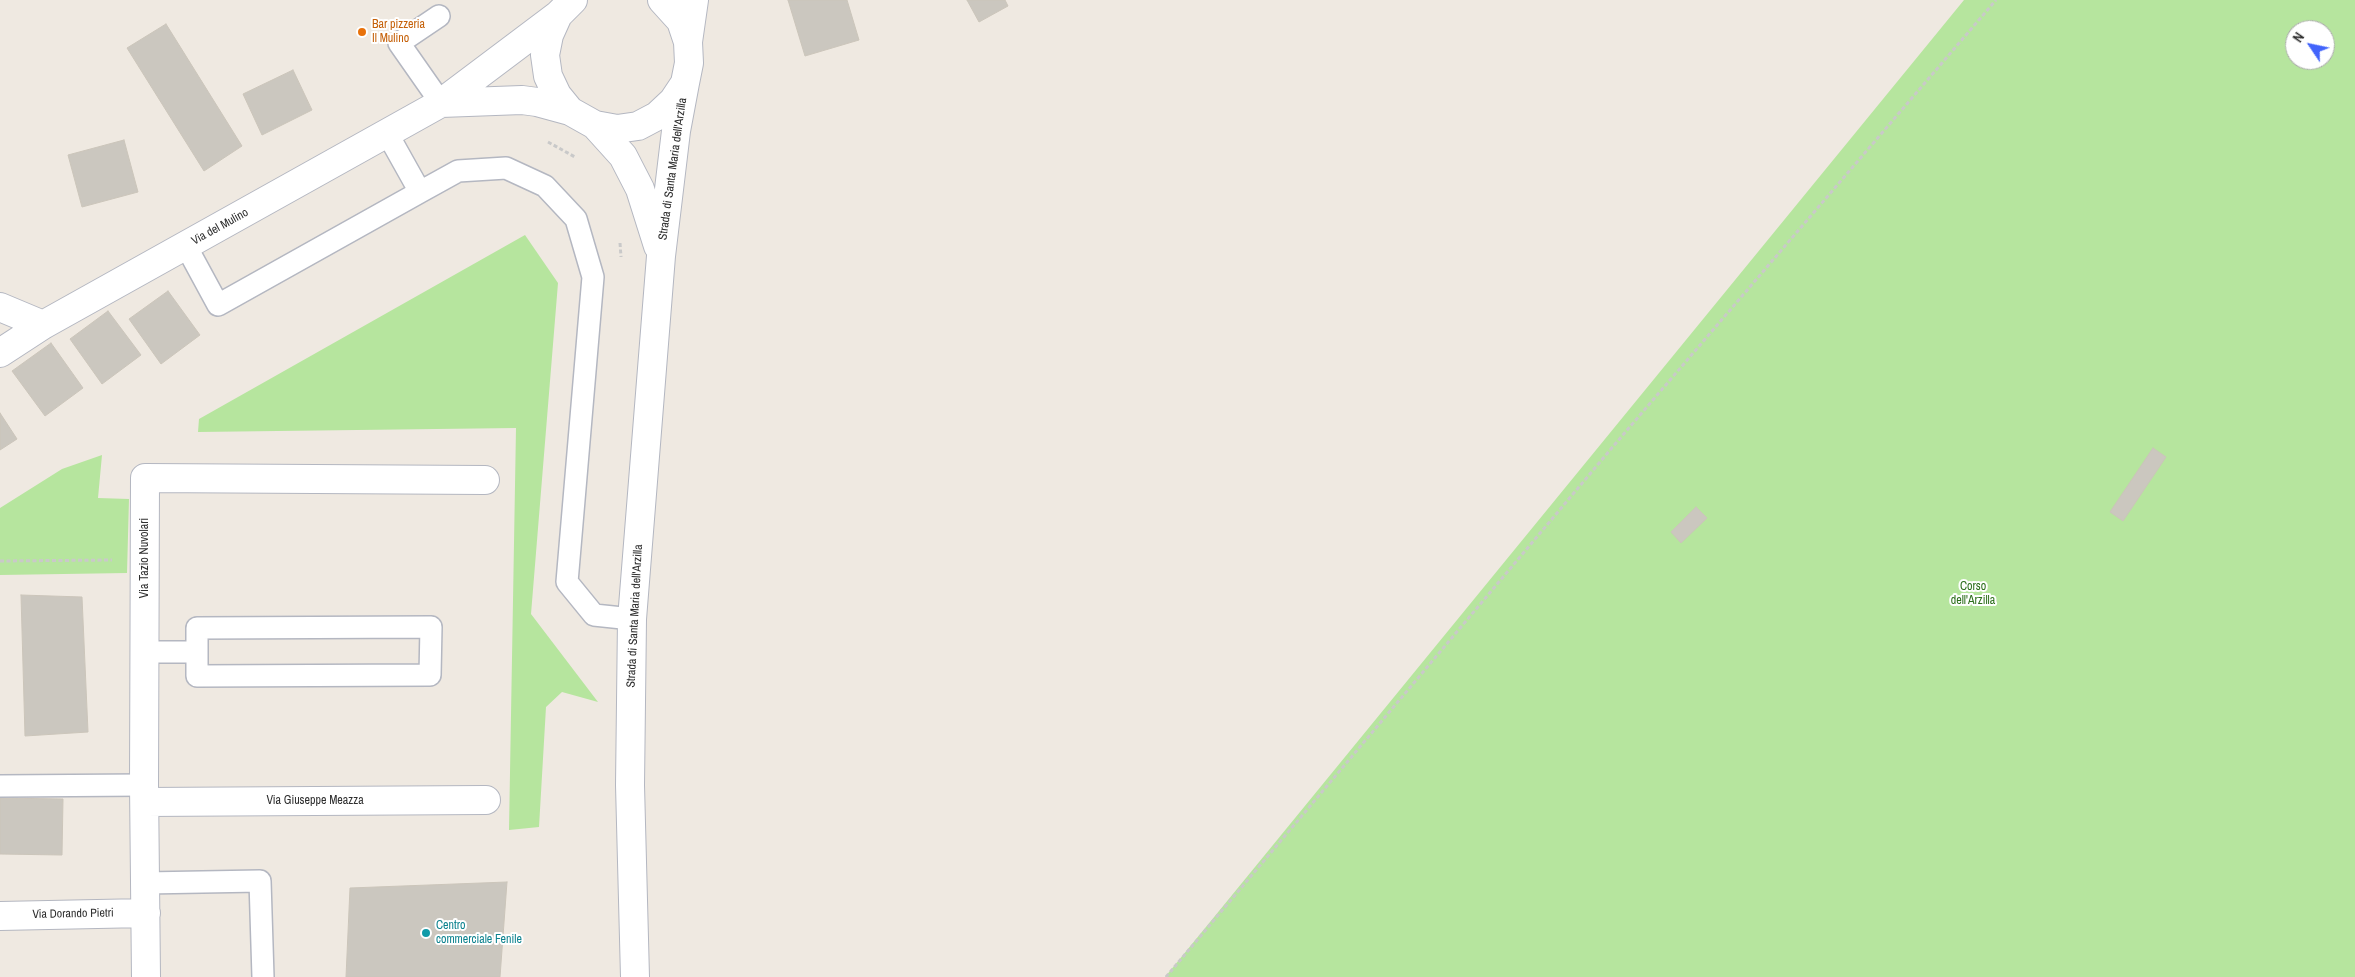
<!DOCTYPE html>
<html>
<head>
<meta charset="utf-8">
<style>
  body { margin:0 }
  #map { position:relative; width:2355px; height:977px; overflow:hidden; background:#efe9e1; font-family:"Archivo Narrow",sans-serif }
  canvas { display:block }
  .north { position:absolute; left:2285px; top:20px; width:50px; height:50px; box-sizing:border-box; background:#fff; border:1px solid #ababab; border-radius:50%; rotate:304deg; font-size:14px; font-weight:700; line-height:20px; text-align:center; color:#2e2e2e }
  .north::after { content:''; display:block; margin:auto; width:18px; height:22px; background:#4264fb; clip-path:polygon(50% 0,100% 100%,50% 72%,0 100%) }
</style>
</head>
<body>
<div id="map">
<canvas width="2355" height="977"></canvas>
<div class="north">N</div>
</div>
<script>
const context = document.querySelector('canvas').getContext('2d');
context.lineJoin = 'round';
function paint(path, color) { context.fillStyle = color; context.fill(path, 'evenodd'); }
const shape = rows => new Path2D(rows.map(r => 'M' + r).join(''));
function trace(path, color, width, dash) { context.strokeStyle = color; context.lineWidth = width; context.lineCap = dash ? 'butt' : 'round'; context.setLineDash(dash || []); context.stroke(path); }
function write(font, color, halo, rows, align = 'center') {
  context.font = font + ' "Archivo Narrow",sans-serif'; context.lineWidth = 4; context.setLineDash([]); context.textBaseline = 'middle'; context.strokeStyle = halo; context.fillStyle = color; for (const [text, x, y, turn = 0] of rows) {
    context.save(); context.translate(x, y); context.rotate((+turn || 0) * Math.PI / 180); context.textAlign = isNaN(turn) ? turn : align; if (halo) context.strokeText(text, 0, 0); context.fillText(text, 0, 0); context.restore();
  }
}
const green = shape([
  [1964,0,2355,0,2355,977,1165,977],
  [2295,30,2325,30,2325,60,2295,60],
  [525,235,558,283,531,614,598,702,562,692,546,707,539,827,509,830,516,428,198,432,199,419],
  [102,455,98,498,129,499,127,573,0,575,0,508,62,469]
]);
const building = shape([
  [788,0,847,0,859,40,805,56,788,0],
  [967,0,1005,0,1008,6,979,22,967,0],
  [166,24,242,146,204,171,127,48,166,24],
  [293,70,312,110,262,135,243,94,293,70],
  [124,140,138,192,82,207,68,155,124,140],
  [168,291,200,335,161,364,129,319,168,291],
  [108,311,141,355,102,384,70,339,108,311],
  [51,343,83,388,45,416,12,371,51,343],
  [0,413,17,439,0,450,0,413],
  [2153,448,2166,457,2123,521,2110,512,2153,448],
  [1696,507,1707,518,1681,543,1671,532,1696,507],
  [21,595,82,597,88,732,25,736,21,595],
  [0,798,63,799,62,855,0,854,0,798],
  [507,882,500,977,346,977,350,888,507,882]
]);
const path = shape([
  [548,142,575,157],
  [620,243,621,257],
  [0,561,112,560],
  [1166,977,1616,443,1996,0]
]);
const lane = shape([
  [439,16,399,43,441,103],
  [420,192,458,171,506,168,545,186,576,219,593,277,567,582,594,615,632,619],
  [186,246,218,305,420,192,387,133],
  [431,627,430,675,197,676,197,628,431,627],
  [144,652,197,652],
  [0,786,144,785],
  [145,883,260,881,263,977]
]);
const street = shape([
  [145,802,486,800],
  [0,916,146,913],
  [146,977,144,785,145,478,485,480]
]);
const secondary = shape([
  [573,0,558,15,549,35,545,55,548,76,557,95,570,111,595,125,617,129,638,126,657,116,673,101,685,83,689,63,688,42,681,21,662,0],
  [688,42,694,0],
  [441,103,522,100,537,102,570,111],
  [595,125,623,156,640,189,658,246],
  [0,307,43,325],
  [0,353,43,325,441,103,558,15],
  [635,977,630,785,632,619,661,256,676,131,685,83]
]);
const markers = [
  [362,32,5,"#e8710a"],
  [426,933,5,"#0f9aa8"]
];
const foodNames = [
  ["Bar pizzeria",372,25],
  ["Il Mulino",372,39]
];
const streetNames = [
  ["Strada di Santa Maria dell'Arzilla",673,169,-82],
  ["Via del Mulino",220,227,-29],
  ["Via Tazio Nuvolari",145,558,-90],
  ["Strada di Santa Maria dell'Arzilla",635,616,-87],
  ["Via Giuseppe Meazza",315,801],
  ["Via Dorando Pietri",73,914,-1]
];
const parkNames = [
  ["Corso",1973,587],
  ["dell'Arzilla",1973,601]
];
const cultureNames = [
  ["Centro",436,926],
  ["commerciale Fenile",436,940]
];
paint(green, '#b6e59e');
paint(building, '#cbc7bf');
trace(building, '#cbc5ba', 1);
trace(lane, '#b4b7c1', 24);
trace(street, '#b4b7c1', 30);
trace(secondary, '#b4b7c1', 30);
trace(path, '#c9c9c9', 3, [4, 2.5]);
trace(lane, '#fff', 21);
trace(street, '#fff', 28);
trace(secondary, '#fff', 28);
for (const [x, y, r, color] of markers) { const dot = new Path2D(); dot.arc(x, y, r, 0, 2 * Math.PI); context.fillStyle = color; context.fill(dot); trace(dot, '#fff', 2); }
write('12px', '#c56008', '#fff', foodNames, 'left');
write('12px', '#2e2e2e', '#fff', streetNames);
write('12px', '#2c6e1b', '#fff', parkNames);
write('12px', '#0d838f', '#fff', cultureNames, 'left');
</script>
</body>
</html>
